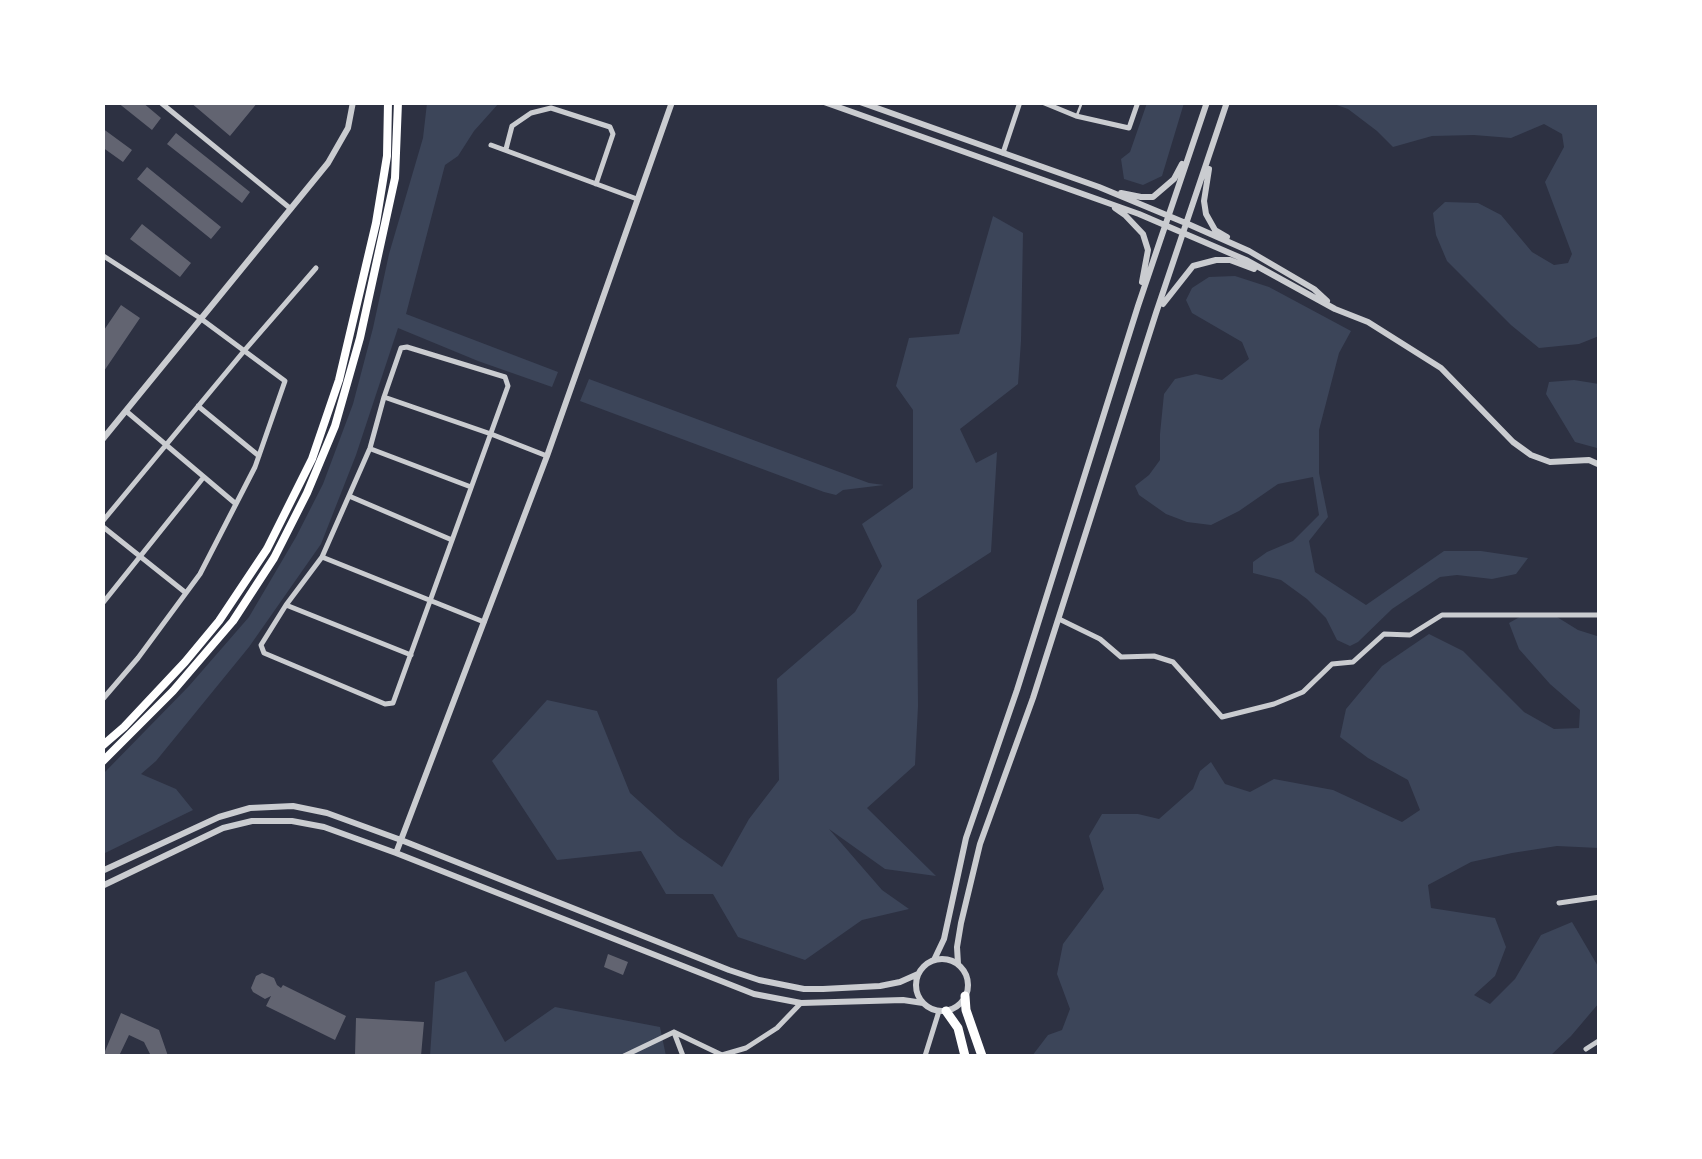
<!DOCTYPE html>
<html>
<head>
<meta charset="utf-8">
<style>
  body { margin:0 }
  #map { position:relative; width:1702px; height:1159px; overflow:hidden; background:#2d3142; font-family:"IBM Plex Sans",sans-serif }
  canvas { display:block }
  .frame { position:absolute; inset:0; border:105px solid #fff; pointer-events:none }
</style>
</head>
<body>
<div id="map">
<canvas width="1702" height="1159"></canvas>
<div class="frame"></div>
</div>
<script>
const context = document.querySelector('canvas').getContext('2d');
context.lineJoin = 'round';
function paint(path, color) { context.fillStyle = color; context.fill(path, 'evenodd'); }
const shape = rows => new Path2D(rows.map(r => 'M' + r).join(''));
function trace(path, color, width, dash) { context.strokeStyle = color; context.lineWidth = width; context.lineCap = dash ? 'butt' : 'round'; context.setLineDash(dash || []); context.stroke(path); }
const green = shape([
  [427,103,499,103,474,131,458,156,445,165,406,314,558,372,552,387,478,361,398,328,356,455,321,544,249,647,156,761,141,774,176,789,193,810,103,854,103,774,189,686,249,617,296,537,323,484,353,404,373,328,389,254,423,138],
  [1147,103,1184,103,1162,176,1143,185,1124,179,1121,159,1130,152],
  [1331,103,1599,103,1599,336,1579,344,1539,348,1511,325,1447,261,1436,235,1433,213,1445,202,1478,203,1501,215,1532,252,1554,265,1568,263,1572,254,1545,182,1564,147,1562,134,1544,124,1511,138,1474,135,1432,136,1393,147,1377,131,1348,109],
  [993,216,1023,233,1021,341,1018,384,960,429,976,463,997,452,991,552,917,600,918,706,915,765,867,808,936,876,885,869,829,829,882,890,909,909,862,920,805,960,738,937,713,894,666,894,641,851,557,860,492,761,547,700,597,711,630,793,678,836,722,867,749,819,779,780,777,679,855,612,882,566,862,524,913,488,913,410,896,386,909,338,959,334],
  [1235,276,1269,287,1351,331,1339,353,1319,430,1319,473,1328,517,1309,541,1315,572,1366,605,1444,551,1481,551,1528,558,1516,574,1492,579,1457,575,1440,577,1392,609,1358,642,1350,646,1337,640,1326,618,1307,599,1281,580,1253,573,1253,562,1267,552,1293,541,1319,515,1313,477,1278,484,1239,511,1211,525,1187,522,1166,514,1139,495,1135,486,1149,475,1160,460,1160,434,1164,394,1175,379,1196,374,1222,380,1249,359,1242,342,1192,313,1186,300,1192,288,1209,277],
  [589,379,869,483,884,485,843,490,836,495,824,492,580,401],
  [1574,380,1599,384,1600,447,1597,448,1575,442,1546,394,1549,382],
  [1525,614,1557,617,1578,630,1597,636,1599,634,1599,848,1557,846,1512,853,1471,862,1428,885,1431,908,1495,918,1506,947,1495,976,1474,995,1490,1004,1515,979,1541,935,1572,922,1599,968,1599,1003,1571,1036,1550,1056,1032,1056,1048,1035,1062,1030,1070,1009,1057,974,1063,944,1104,889,1089,836,1102,814,1138,814,1159,819,1193,789,1200,771,1211,762,1225,784,1250,792,1274,779,1333,790,1402,822,1420,810,1408,780,1368,758,1340,737,1346,709,1382,666,1429,634,1463,651,1524,712,1554,729,1579,728,1580,710,1550,684,1519,649,1509,623],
  [466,971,505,1042,555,1007,660,1027,666,1056,430,1056,435,982]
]);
const building = shape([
  [117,102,142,102,161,118,152,130],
  [190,102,258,102,230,136],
  [102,128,132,150,123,162,102,147],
  [176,133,250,192,242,203,167,144],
  [147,167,221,227,211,239,137,179],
  [142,224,191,263,180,277,130,239],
  [121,305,140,318,102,374,102,333],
  [608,954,628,962,623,975,604,967],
  [262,973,274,978,277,985,281,988,283,985,346,1016,335,1040,266,1006,271,996,265,999,253,992,251,988,256,976],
  [121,1013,159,1030,168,1056,151,1056,144,1042,129,1035,119,1056,103,1056],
  [356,1018,424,1022,421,1056,355,1055]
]);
const service = shape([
  [1077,115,1082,102]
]);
const minor = shape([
  [160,102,291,209],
  [1042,102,1076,116,1129,128,1138,102],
  [491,145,637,199],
  [506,149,512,126,531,113,551,108,610,127,613,134,596,184],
  [1003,153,1020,102],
  [102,255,200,318,285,381,255,467,200,574,138,658,102,700],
  [407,347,505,377,508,386,393,703,385,704,264,653,261,645,286,605,322,557,370,448,384,397,401,348,407,347],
  [384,397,491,434,547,456],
  [198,406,259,456],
  [126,411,236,504],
  [371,449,471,487],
  [349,496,452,540],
  [102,522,244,351,316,268],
  [102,526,186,593],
  [322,557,484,622],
  [102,604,203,478],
  [286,605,411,655],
  [1059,619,1100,639,1121,657,1154,656,1173,662,1222,717,1274,704,1303,692,1332,664,1353,662,1384,634,1410,635,1442,615,1600,615],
  [1559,903,1600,897],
  [674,1032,722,1055,746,1048,777,1028,801,1003],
  [675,1035,683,1056],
  [1586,1049,1600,1040],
  [624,1056,674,1032],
  [925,1056,939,1011]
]);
const tertiary = shape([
  [824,102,1139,214,1246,260,1335,309,1368,322,1441,368,1513,442,1531,455,1550,462,1589,460,1600,465],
  [860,102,1099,187,1188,224,1249,251,1314,289,1327,301],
  [1209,169,1204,201,1206,214,1215,230,1227,237],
  [1121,193,1141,197,1153,197,1174,179,1182,164],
  [1115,208,1125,215,1143,234,1148,250,1142,282],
  [1163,304,1193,266,1216,260,1230,260,1254,269],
  [102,440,328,163,348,128,353,102],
  [396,853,547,456,672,102],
  [102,871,219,817,250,808,293,806,327,813,401,840,729,970,759,980,804,989,823,989,880,986,900,982,918,974],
  [102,886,223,828,252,821,292,821,324,827,396,853,754,994,801,1003,903,1000,923,1003],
  '916 985a26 26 0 1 1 52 0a26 26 0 1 1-52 0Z',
  [934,960,944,939,966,838,1017,690,1138,306,1207,102],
  [958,964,957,947,961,923,980,844,1033,698,1156,313,1227,102]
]);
const primary = shape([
  [102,746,124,727,185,662,219,621,267,549,312,459,339,380,376,223,387,156,388,102],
  [102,762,173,691,233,621,274,558,307,493,335,426,360,338,395,178,398,102]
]);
const trunk = shape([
  [965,996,966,1010,982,1056],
  [946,1011,958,1028,965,1056]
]);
paint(green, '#3c4559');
paint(building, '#626471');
trace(service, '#caccd0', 2.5);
trace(minor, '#caccd0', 5);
trace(tertiary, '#caccd0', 6);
trace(primary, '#fff', 8);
trace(trunk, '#fff', 9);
</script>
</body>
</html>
